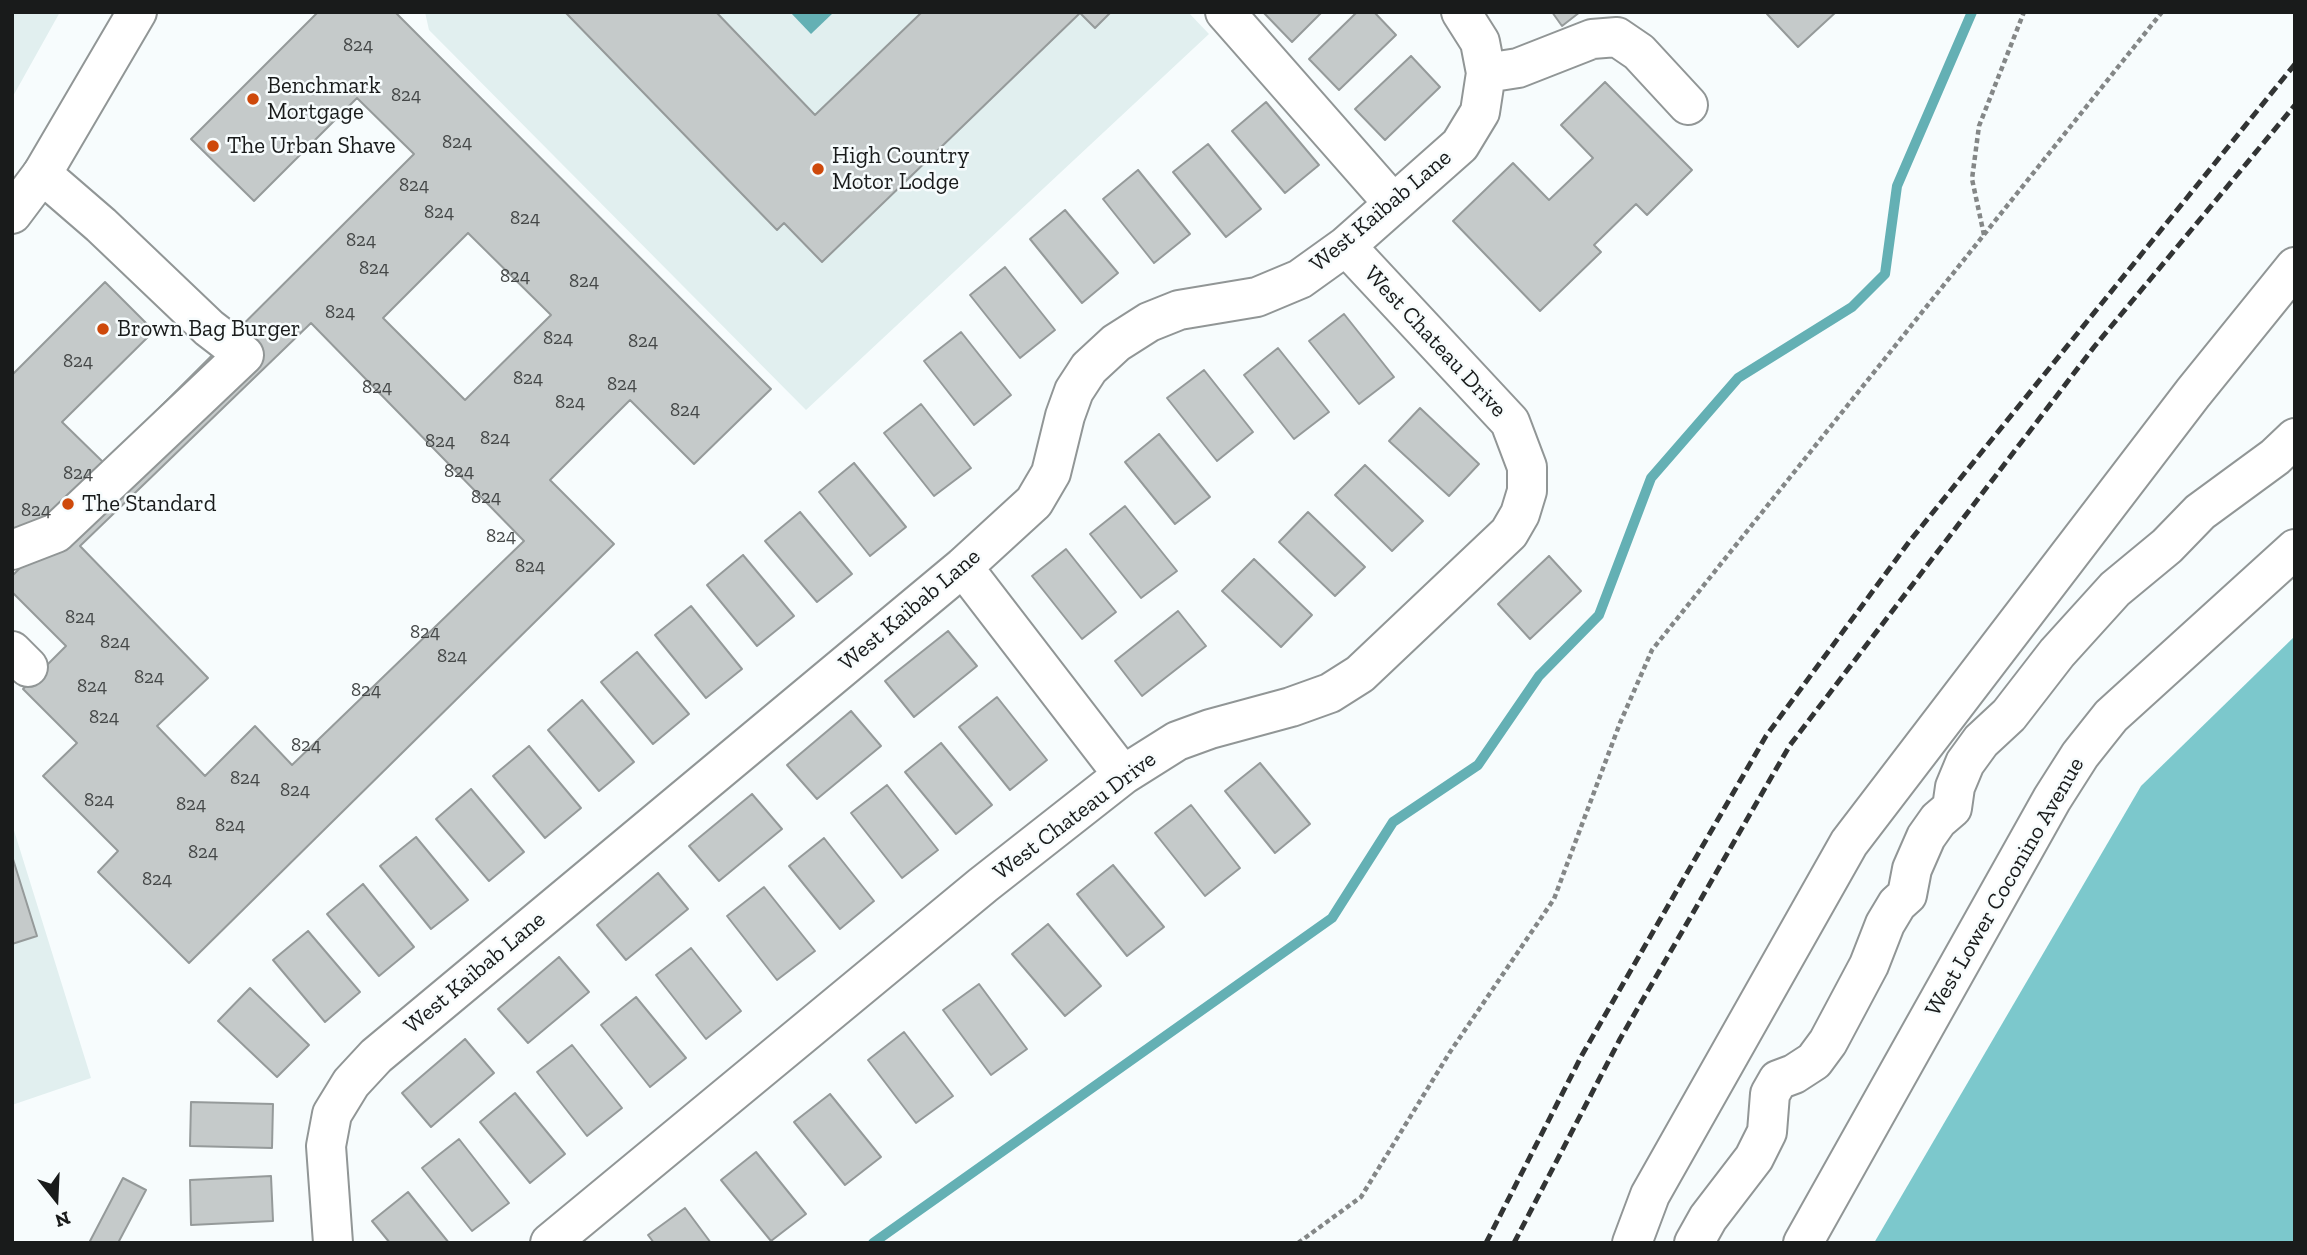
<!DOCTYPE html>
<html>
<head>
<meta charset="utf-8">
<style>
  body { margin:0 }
  #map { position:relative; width:2307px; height:1255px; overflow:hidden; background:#f7fcfd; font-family:"Zilla Slab",serif }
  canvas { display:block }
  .frame { position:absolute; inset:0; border:14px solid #191b1b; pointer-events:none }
  .north { position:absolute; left:21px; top:1164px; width:70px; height:70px; -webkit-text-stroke:5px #f7fcfd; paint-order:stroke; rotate:162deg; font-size:19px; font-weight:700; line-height:28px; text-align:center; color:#191b1b }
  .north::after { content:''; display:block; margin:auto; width:24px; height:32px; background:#191b1b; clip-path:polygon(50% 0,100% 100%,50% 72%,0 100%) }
</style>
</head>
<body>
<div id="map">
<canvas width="2307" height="1255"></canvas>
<div class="frame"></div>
<div class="north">N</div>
</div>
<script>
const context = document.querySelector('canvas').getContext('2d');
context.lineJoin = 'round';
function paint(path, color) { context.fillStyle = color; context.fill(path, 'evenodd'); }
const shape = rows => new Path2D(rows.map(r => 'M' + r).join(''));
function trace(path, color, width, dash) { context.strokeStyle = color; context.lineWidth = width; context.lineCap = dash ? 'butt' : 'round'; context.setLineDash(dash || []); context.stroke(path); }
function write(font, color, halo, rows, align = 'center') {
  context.font = font + ' "Zilla Slab",serif'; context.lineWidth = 5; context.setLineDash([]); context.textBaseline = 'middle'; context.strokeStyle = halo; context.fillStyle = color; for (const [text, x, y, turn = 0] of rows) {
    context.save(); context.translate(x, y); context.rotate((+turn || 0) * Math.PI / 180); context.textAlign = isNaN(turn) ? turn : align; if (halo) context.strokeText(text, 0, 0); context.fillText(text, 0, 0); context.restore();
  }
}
const built = shape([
  [12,12,60,12,12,98],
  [425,12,1188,12,1209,34,806,410,429,30],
  [12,824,91,1078,12,1105]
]);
const forest = shape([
  [2295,636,2295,1243,1874,1243,2141,786]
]);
const water = shape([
  [790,12,834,12,811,34]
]);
const stream = shape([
  [873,1243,1332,918,1393,822,1478,765,1539,676,1599,615,1651,478,1738,378,1852,307,1885,274,1897,186,1972,12]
]);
const building = shape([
  [318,12,395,12,771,389,694,464,630,400,550,480,614,544,189,963,98,872,118,851,43,776,77,743,23,689,66,646,12,592,12,576,36,552,12,529,12,375,105,282,154,331,62,422,104,463,414,154,357,98,254,201,191,139,318,12],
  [468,233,551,315,465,400,383,318,468,233],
  [311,323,524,541,292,765,255,726,205,776,157,726,208,678,80,546,311,323],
  [565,12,716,12,815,115,922,12,1108,12,1110,13,1095,28,1080,13,822,262,784,223,777,230,565,12],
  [1263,12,1322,12,1292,42,1263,12],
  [1357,12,1374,12,1396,35,1339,90,1309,59,1357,12],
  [1552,12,1580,12,1562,26,1552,12],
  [1768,12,1836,12,1798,47,1767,14,1768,12],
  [1411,56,1440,87,1385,140,1355,109,1411,56],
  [1605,82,1692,170,1647,215,1636,204,1594,245,1601,252,1540,311,1453,221,1513,163,1549,200,1593,158,1561,125,1605,82],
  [1266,102,1319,165,1285,193,1232,131,1266,102],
  [1208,144,1261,209,1226,237,1173,172,1208,144],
  [1138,170,1190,234,1154,263,1103,199,1138,170],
  [1065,210,1118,273,1082,303,1030,239,1065,210],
  [1005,267,1055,330,1020,358,970,295,1005,267],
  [1344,314,1394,377,1359,404,1309,341,1344,314],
  [961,332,1011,395,974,425,924,361,961,332],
  [1278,348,1329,412,1294,439,1244,375,1278,348],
  [1204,370,1253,432,1217,461,1167,398,1204,370],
  [921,404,971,468,934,496,884,433,921,404],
  [1420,408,1479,464,1449,496,1389,441,1420,408],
  [1159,434,1210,497,1175,524,1125,462,1159,434],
  [854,463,906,527,870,556,819,492,854,463],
  [1365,465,1423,521,1392,551,1335,495,1365,465],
  [1125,506,1177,571,1141,598,1090,534,1125,506],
  [800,512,852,574,817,602,765,541,800,512],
  [1308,512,1365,567,1335,596,1279,542,1308,512],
  [1066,549,1116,612,1082,639,1032,576,1066,549],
  [743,555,794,616,757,646,707,585,743,555],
  [1549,556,1581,591,1530,639,1498,604,1549,556],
  [1254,559,1312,615,1281,647,1222,591,1254,559],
  [691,606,742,669,706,698,655,635,691,606],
  [1178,611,1206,646,1142,696,1115,661,1178,611],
  [948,631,977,666,914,717,885,681,948,631],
  [637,652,689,714,653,744,601,682,637,652],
  [997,697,1047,760,1010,790,959,727,997,697],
  [582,700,634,762,599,791,548,730,582,700],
  [851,711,881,746,817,799,787,765,851,711],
  [941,743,992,805,956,834,905,772,941,743],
  [529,746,581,808,545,838,493,776,529,746],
  [1260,763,1310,824,1275,853,1225,791,1260,763],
  [887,785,938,850,902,878,851,813,887,785],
  [471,789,524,852,489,881,436,819,471,789],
  [752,794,782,829,719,881,689,846,752,794],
  [1191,805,1240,868,1205,896,1155,833,1191,805],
  [416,837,468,900,431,929,380,866,416,837],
  [824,838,874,901,840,929,789,866,824,838],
  [12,856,37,936,12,944,12,856],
  [1113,865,1164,927,1127,956,1077,894,1113,865],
  [658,873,688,909,626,960,597,925,658,873],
  [363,884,414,947,379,976,327,914,363,884],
  [764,887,815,951,777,980,727,916,764,887],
  [1048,924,1101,986,1065,1016,1012,954,1048,924],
  [308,931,360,992,325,1022,273,960,308,931],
  [691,948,741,1011,706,1039,656,975,691,948],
  [559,957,589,992,528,1043,498,1009,559,957],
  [979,984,1027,1049,991,1075,943,1010,979,984],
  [250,988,309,1045,277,1077,218,1021,250,988],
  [636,997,686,1058,650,1087,601,1025,636,997],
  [904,1032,953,1096,916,1123,868,1060,904,1032],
  [465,1039,494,1073,431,1127,402,1093,465,1039],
  [572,1045,622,1108,587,1136,537,1072,572,1045],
  [515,1093,565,1154,530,1183,480,1122,515,1093],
  [830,1094,881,1157,845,1185,794,1122,830,1094],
  [191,1102,273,1104,272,1148,190,1146,191,1102],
  [459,1139,509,1203,472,1231,422,1168,459,1139],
  [756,1152,806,1214,771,1241,721,1180,756,1152],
  [271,1176,273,1221,191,1225,190,1180,271,1176],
  [123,1178,146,1190,118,1243,89,1243,123,1178],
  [408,1192,449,1243,390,1243,372,1221,408,1192],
  [685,1208,711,1243,654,1243,648,1235,685,1208]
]);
const path = shape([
  [1984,235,1972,179,1979,126,2024,12],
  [1298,1243,1361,1197,1450,1052,1554,899,1620,723,1652,650,2162,12]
]);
const minor = shape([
  [1225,12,1393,203],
  [1486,73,1518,68,1592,39,1617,37,1639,52,1688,105],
  [12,550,56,533,244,355,209,328,101,225,42,174],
  [963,567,1123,775],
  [12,651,28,667],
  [333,1243,326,1146,332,1114,351,1083,376,1056,963,567,1034,502,1051,473,1065,416,1074,391,1089,368,1116,343,1149,322,1179,310,1257,297,1300,279,1346,246,1460,145,1480,112,1486,73,1480,42,1461,12],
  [550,1243,983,885,1123,775,1177,741,1210,729,1291,707,1330,693,1360,674,1509,533,1520,514,1527,491,1527,467,1510,422,1346,246],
  [1632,1243,1650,1195,1849,843,2193,393,2295,267],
  [1694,1243,1708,1218,1754,1158,1767,1132,1770,1094,1778,1080,1794,1074,1814,1061,1828,1042,1869,965,1885,924,1897,904,1907,895,1912,869,1926,837,1938,820,1952,808,1955,787,1965,763,1981,741,2009,715,2057,653,2115,589,2167,546,2200,512,2275,457,2295,438],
  [1803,1243,2052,799,2080,755,2111,716,2295,549]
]);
const major = shape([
  [12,214,42,174,137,12]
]);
const rail = shape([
  [1486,1243,1582,1055,1766,736,1909,542,2295,64],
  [1514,1243,1620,1039,1790,745,2094,347,2295,105]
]);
const markers = [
  [253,99,7,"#ce490b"],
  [213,146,7,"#ce490b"],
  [818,169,7,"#ce490b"],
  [103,329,7,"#ce490b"],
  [68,504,7,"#ce490b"]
];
const numberNames = [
  ["824",358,46],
  ["824",406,96],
  ["824",457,143],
  ["824",414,186],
  ["824",439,213],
  ["824",525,219],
  ["824",361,241],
  ["824",374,269],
  ["824",515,277],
  ["824",584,282],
  ["824",340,313],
  ["824",558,339],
  ["824",643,342],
  ["824",78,362],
  ["824",528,379],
  ["824",622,385],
  ["824",377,388],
  ["824",570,403],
  ["824",685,411],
  ["824",495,439],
  ["824",440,442],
  ["824",459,472],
  ["824",78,474],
  ["824",486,498],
  ["824",36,511],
  ["824",501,537],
  ["824",530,567],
  ["824",80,618],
  ["824",425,633],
  ["824",115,643],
  ["824",452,657],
  ["824",149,678],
  ["824",92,687],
  ["824",366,691],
  ["824",104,718],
  ["824",306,746],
  ["824",245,779],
  ["824",295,791],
  ["824",99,801],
  ["824",191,805],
  ["824",230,826],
  ["824",203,853],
  ["824",157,880]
];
const poiNames = [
  ["Benchmark",267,86],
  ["Mortgage",267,112],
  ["The Urban Shave",227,146],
  ["High Country",832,156],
  ["Motor Lodge",832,182],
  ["Brown Bag Burger",117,329],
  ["The Standard",82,504]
];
const streetNames = [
  ["West Kaibab Lane",1381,211,-40],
  ["West Chateau Drive",1435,342,47],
  ["West Kaibab Lane",910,610,-40],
  ["West Chateau Drive",1075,816,-37],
  ["West Lower Coconino Avenue",2005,887,-60],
  ["West Kaibab Lane",475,973,-40]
];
paint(built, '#e1efef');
paint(forest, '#7cc8cc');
paint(water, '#64b0b4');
trace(stream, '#64b0b4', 10);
paint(building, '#c5caca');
trace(building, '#959a9a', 2);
trace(minor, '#919696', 42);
trace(major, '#919696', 42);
trace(path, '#848787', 4.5, [5, 3.5]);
trace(minor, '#fff', 38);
trace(major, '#fff', 38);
trace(rail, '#323434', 5, [10, 5]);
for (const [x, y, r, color] of markers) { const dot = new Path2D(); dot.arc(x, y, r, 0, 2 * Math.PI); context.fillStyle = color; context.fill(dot); trace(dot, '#f7fcfd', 2.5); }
write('19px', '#444747', null, numberNames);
write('23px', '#191b1b', '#f7fcfd', poiNames, 'left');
write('23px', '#191b1b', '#f7fcfd', streetNames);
</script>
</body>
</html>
